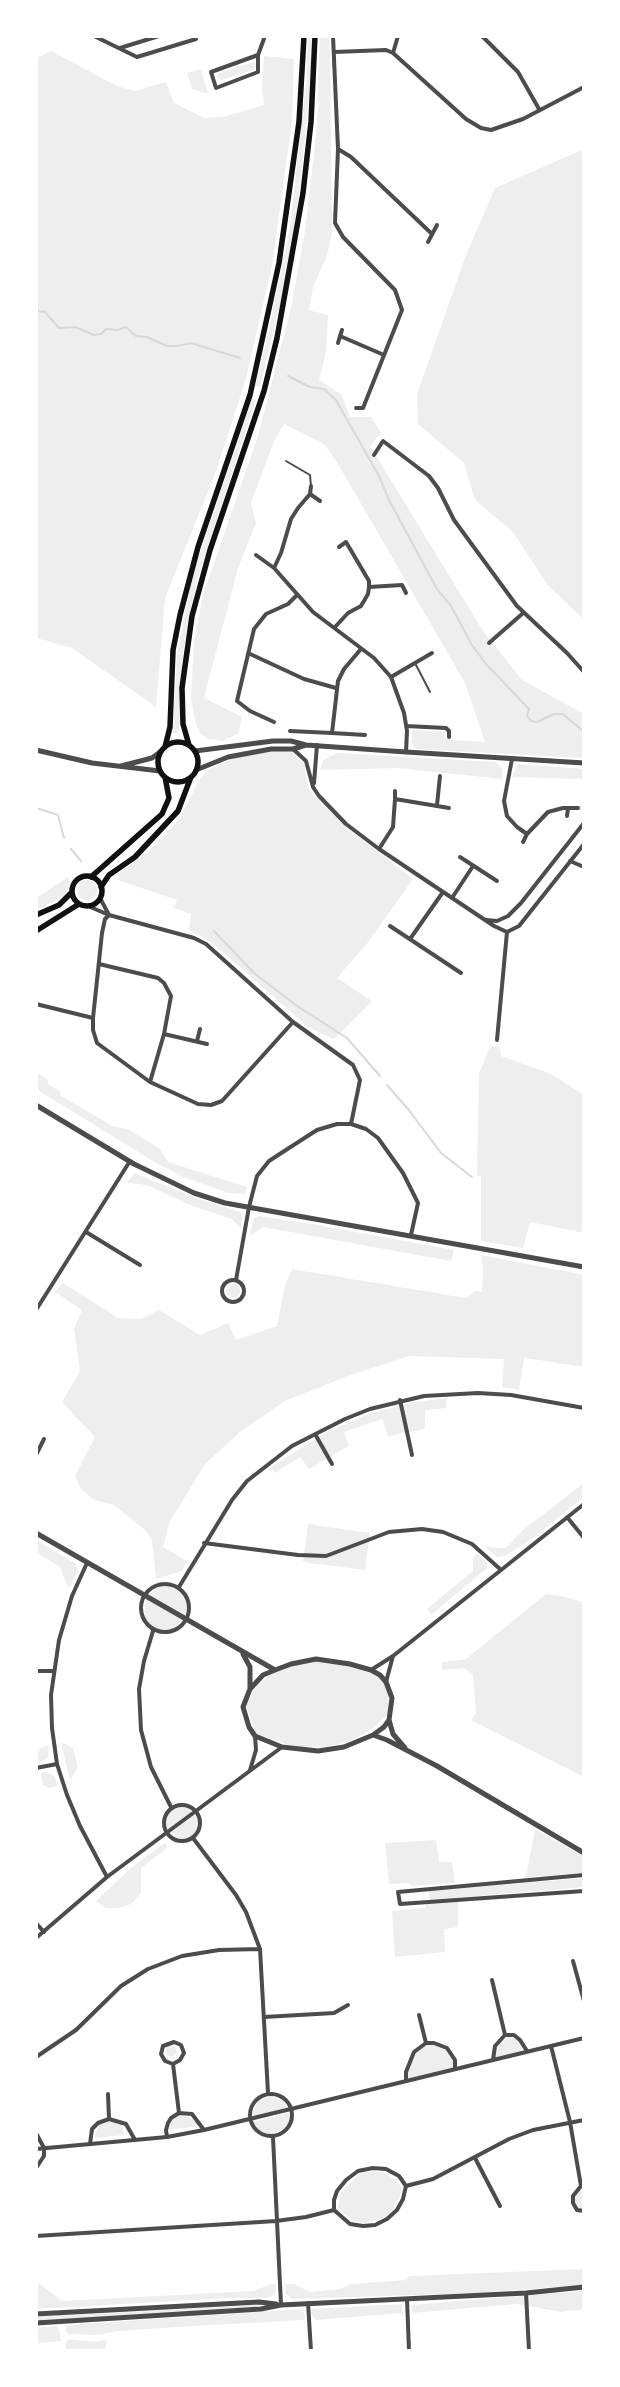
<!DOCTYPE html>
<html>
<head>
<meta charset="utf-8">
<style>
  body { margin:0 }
  #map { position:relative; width:620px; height:2387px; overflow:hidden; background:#fff; font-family:Inter,sans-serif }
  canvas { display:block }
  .frame { position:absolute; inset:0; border:38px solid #fff; pointer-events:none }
</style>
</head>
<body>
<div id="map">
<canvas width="620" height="2387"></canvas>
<div class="frame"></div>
</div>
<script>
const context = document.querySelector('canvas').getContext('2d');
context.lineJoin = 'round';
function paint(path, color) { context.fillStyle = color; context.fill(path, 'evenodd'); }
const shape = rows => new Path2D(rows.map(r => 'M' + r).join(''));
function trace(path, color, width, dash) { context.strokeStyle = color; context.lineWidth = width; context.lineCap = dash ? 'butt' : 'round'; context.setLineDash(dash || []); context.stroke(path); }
const green = shape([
  [308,36,312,36,310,87,299,197,283,293,260,387,255,386,268,335,290,227,306,82],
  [320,36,329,36,330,51,332,233,327,256,313,287,309,310,328,315,326,352,319,380,342,395,350,417,371,417,381,433,370,446,483,631,522,680,584,714,584,758,416,749,411,742,412,730,445,732,444,738,454,740,485,742,465,683,338,464,324,444,284,424,275,439,251,503,256,523,238,568,204,698,242,717,239,733,223,741,208,739,200,733,196,724,191,699,194,642,203,595,258,436,291,308,305,231,314,154,319,101,317,101],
  [51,51,117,86,135,91,166,82,174,103,204,118,223,117,264,105,262,89,264,56,294,59,292,121,272,266,245,382,214,477,165,598,156,707,72,648,36,638,36,58],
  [254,62,256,65,253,70,221,80,217,77,218,73],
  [201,69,208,94,192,89,187,73],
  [584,149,584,620,547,584,513,532,475,500,464,463,418,424,417,394,466,255,495,188],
  [252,399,256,400,198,577,188,621,183,653,179,733,173,733,177,656,192,577],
  [274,751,289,751,304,763,309,790,346,827,413,879,366,945,337,978,372,1001,334,1039,308,1027,211,942,189,930,191,914,174,908,177,900,118,880,119,873,151,849,179,819,201,777,208,770,233,758],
  [337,753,496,762,502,768,502,779,398,768,320,770,323,760],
  [518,764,584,769,584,779,512,777],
  [68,877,70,882,65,895,36,911,36,898],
  '77 890a10 10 0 1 1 20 0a10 10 0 1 1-20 0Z',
  [490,1046,500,1047,501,1056,551,1074,584,1095,584,1233,530,1222,523,1248,481,1241,481,1176,477,1176,479,1074],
  [36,1072,47,1079,49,1085,61,1092,60,1095,112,1126,128,1129,160,1149,168,1162,247,1187,245,1194,228,1193,181,1176,153,1161,36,1089],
  [134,1173,197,1198,240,1212,242,1216,241,1229,232,1219,190,1205,147,1185,127,1183],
  [259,1216,312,1224,454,1250,451,1261,263,1227,249,1237,254,1218],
  [481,1255,584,1275,584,1367,524,1358,519,1390,502,1387,504,1359,409,1356,348,1376,285,1401,240,1432,205,1464,169,1523,163,1547,187,1561,182,1571,156,1579,152,1540,146,1531,114,1505,94,1500,81,1489,75,1476,95,1437,62,1402,80,1371,74,1329,82,1310,55,1292,63,1283,118,1318,140,1319,159,1310,200,1335,228,1323,236,1340,277,1326,285,1285,292,1269,466,1298,475,1291,482,1292,483,1269],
  '226 1291a7 7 0 1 1 14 0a7 7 0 1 1-14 0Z',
  [446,1398,446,1408,425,1410,425,1429,388,1436,382,1419,344,1432,349,1446,309,1469,300,1457,275,1473,271,1467,325,1433,369,1414,410,1403],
  [584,1483,584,1497,533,1538,505,1556,497,1557,485,1547,506,1548,523,1530],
  [308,1524,370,1533,365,1570,303,1562],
  [36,1540,76,1564,78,1571,70,1587,67,1586,60,1567,36,1552],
  [478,1554,487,1562,487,1568,431,1615,427,1609,473,1571,473,1557],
  [168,1585,180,1589,184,1594,188,1604,185,1616,149,1595,156,1587],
  [546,1594,565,1597,582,1602,584,1605,584,1777,471,1720,476,1713,473,1675,464,1668,442,1670,442,1662,466,1659],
  [146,1599,165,1609,183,1620,173,1629,155,1630,148,1624,144,1616],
  [315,1660,334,1661,371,1671,385,1683,389,1690,387,1715,371,1730,358,1737,345,1743,321,1747,299,1748,256,1734,246,1704,257,1686,275,1670],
  [61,1742,73,1748,78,1768,70,1780],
  [49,1745,48,1757,39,1764,37,1756,40,1748],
  [47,1772,54,1776,58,1785,50,1788,43,1785,41,1773],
  [178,1806,186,1806,191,1812,169,1832,165,1820,167,1813],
  [194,1814,199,1823,196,1833,185,1841,178,1839,172,1832],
  [535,1829,584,1857,584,1873,526,1877],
  [436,1840,439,1862,452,1862,455,1883,411,1886,409,1883,389,1884,385,1843],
  [163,1844,166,1844,167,1848,141,1868,141,1893,131,1904,119,1908,106,1908,96,1901,131,1868],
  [584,1878,584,1887,430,1900,429,1891],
  [458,1902,458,1927,444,1929,445,1952,395,1957,392,1911,426,1908,426,1903],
  [509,2036,519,2040,524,2050,494,2058,496,2046],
  [426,2044,434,2044,446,2049,454,2060,455,2069,407,2080,407,2072,414,2053],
  '165.5 2051a5.5 5.5 0 1 1 11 0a5.5 5.5 0 1 1-11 0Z',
  [271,2096,284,2101,288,2109,254,2118,253,2111,258,2101],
  [289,2113,290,2121,286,2128,275,2135,261,2133,252,2122],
  [181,2115,190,2117,201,2126,168,2130,169,2123,173,2118],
  [110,2121,122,2125,124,2135,94,2138,99,2125],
  [373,2171,384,2173,395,2179,402,2188,399,2198,393,2209,385,2217,364,2223,352,2220,338,2209,341,2192,359,2174],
  [581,2190,584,2190,584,2210,578,2209,575,2203,575,2197],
  [584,2269,584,2309,561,2312,517,2304,413,2313,411,2305,581,2291,580,2285,479,2293,292,2299,286,2294,284,2284,294,2284,310,2292,340,2289,350,2284,406,2280,410,2276],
  [36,2281,62,2301,254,2291,271,2284,276,2284,275,2294,267,2298,230,2298,36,2309],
  [402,2304,403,2313,316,2320,311,2314,312,2309],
  [256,2305,256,2307,36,2321,36,2317],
  [302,2309,305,2314,304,2320,192,2326,119,2331,98,2335,68,2334,65,2329,67,2325],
  [56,2326,59,2329,61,2341,39,2343,36,2350,36,2328],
  [69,2339,95,2342,105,2340,107,2342,104,2351,66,2351,66,2343]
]);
const stream = shape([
  [36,311,45,312,59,328,75,327,94,335,101,334,106,329,118,330,126,327,136,336,147,337,167,346,177,346,191,343,240,358],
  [288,376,310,387,324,389,336,400,379,476,389,500,437,589,451,606,472,645,486,664,529,709,527,716,531,721,537,722,554,714,563,714,584,732],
  [36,808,58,815,64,838],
  [71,849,81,861],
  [214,931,254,973,297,1006,347,1038,380,1076],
  [387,1085,408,1109,441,1153,472,1177]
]);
const service = shape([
  [286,461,310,475,311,486],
  [415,663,430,692]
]);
const minor = shape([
  [94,36,137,57,196,39,195,36],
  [333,36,338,149,335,223,343,237,395,290,402,310,363,408,356,408],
  [482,36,518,72,539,109],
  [120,48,159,36],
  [334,52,386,50,393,53,466,119,481,128,491,130,523,119,584,87],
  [393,53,398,36],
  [258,55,211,72,216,88,258,72,258,55,265,36],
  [338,149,351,157,432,234],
  [428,242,437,225],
  [342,330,340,336,384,355],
  [338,343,340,336],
  [374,455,383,441,429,476,438,488,454,520,517,606,567,653,584,672],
  [310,494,311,486],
  [339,547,346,542,369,581,369,587],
  [256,555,274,568,313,612,374,658,391,677,404,713,407,731,406,752],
  [274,568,281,553,291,519,298,508,310,494,320,501],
  [335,627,348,613,361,606,368,594,369,587,402,585,406,593],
  [489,643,522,614],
  [361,649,344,669,338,681,332,733,365,735],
  [248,653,304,679,336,688],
  [391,677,432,653],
  [274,722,250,711,237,701,254,629,266,614,288,604,297,595],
  [406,726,446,728,449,731,449,737],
  [290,731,332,733],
  [293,749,306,761,313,787,319,796,346,824,379,849,494,926,507,932,519,926,584,844],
  [512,759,504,801,507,816,517,827,527,834,548,812,563,808,578,808],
  [314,783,317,745],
  [395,799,395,791],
  [437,805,440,776],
  [567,816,568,808],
  [523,842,527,834],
  [379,849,393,827,395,799,449,808],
  [460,857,497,881],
  [570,861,584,867],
  [100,898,109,915],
  [452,898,473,866],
  [88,906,109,915,194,938,206,944,293,1022,353,1065,360,1080,351,1124],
  [109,915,105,919,102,933,93,1018,93,1030,97,1043,150,1082,198,1104,211,1105,222,1101,293,1022],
  [486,920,497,921,508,916,521,903,584,823],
  [390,926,461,973],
  [410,939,443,892],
  [99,964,158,978,164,983,171,996,164,1034,150,1082],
  [36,1004,93,1018],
  [164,1034,207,1044],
  [497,1040,507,932],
  [197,1041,200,1029],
  [86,1232,140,1265],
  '222 1291a11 11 0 1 1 22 0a11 11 0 1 1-22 0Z',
  [236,1280,249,1207,257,1176,269,1161,289,1148,317,1130,337,1124,351,1124,366,1129,378,1138,403,1173,418,1203,411,1235],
  [36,1310,130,1161],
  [400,1400,412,1455],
  [315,1434,332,1464],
  [36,1455,44,1439],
  [567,1517,584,1538],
  [204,1543,298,1555,326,1556,389,1532,422,1529,443,1532,472,1544,500,1569],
  [87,1563,72,1596,59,1640,51,1695,52,1728,57,1764,67,1795,80,1826,107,1877],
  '141 1608a24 24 0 1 1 48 0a24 24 0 1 1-48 0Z',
  [179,1587,232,1500,247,1481,292,1446,345,1419,370,1409,424,1396,478,1393,511,1395,584,1408],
  [153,1631,144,1661,139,1689,141,1730,151,1767,171,1807],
  [371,1670,393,1656,584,1504],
  [36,1671,53,1671],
  [386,1682,393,1656],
  [36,1768,57,1764],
  [250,1770,256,1750,255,1736],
  '164 1823a18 18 0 1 1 36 0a18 18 0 1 1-36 0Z',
  [193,1838,236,1895,246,1912,260,1949,268,2093],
  [584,1875,398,1892,400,1904,584,1891],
  [36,1923,44,1932],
  [36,1938,107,1877,282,1747],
  [573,1961,584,2001],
  [492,1980,505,2035],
  [419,2015,426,2043],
  [264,2017,334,2013,348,2005],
  [551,2046,570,2122,581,2186],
  [36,2057,76,2030,121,1986,148,1969,182,1956,219,1950,260,1949],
  [493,2060,495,2046,505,2035,514,2035,520,2040,527,2051],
  [173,2064,180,2060,184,2053,181,2045,174,2042,163,2046,161,2054,165,2061,173,2064,179,2113],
  [406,2080,406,2072,414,2052,426,2043,434,2043,447,2048,455,2060,455,2069],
  '250 2115a21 21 0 1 1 42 0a21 21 0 1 1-42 0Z',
  [108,2094,109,2119],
  [36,2133,44,2148,44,2156,36,2168],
  [167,2137,166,2130,168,2123,171,2118,179,2113,192,2114,204,2130],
  [273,2137,281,2305],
  [90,2144,92,2129,98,2123,109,2119,126,2124,135,2140],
  [36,2149,167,2137,204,2130,584,2038],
  [475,2158,500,2206],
  [373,2168,386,2169,399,2176,406,2186,403,2199,397,2210,387,2219,375,2225,363,2226,350,2224,334,2210,334,2200,337,2191,346,2180,358,2171,373,2168],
  [406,2186,433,2179,509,2139,533,2130,584,2120],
  [581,2186,573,2196,573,2203,577,2210,584,2211],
  [36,2236,276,2221,306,2217,334,2210],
  [526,2293,529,2351],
  [407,2299,409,2351],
  [308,2303,311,2351]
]);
const tertiary = shape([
  [36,750,92,763,160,771],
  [195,751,273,741,291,741,306,745,406,752,584,763],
  [121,766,152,758,160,752],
  [196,770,228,757,271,749,293,749,306,745],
  [36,1105,134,1164,194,1193,225,1203,584,1267],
  [36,1533,275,1670],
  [243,1654,250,1667,250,1688],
  [316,1659,350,1664,371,1670,380,1675,386,1682,392,1698,389,1720,384,1727,373,1735,344,1747,318,1751,282,1747,255,1736,249,1727,243,1707,250,1689,263,1675,275,1670,291,1664,316,1659],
  [389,1720,393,1734,405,1748],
  [373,1735,387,1740,437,1766,584,1853],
  [36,2314,259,2302,276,2304],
  [36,2323,261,2309,281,2305,526,2293,584,2287]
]);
const secondary = shape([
  '158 762a20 20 0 1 1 40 0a20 20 0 1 1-40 0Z',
  [189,745,183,724,182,688,192,616,210,550,264,391,277,338,303,193,311,122,315,36],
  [165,747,170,727,173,650,180,615,198,547,250,395,279,263,299,122,304,36],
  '72 891a15 15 0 1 1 30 0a15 15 0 1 1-30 0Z',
  [91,877,162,814,169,798,165,777],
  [101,887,109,875,135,857,178,811,191,777],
  [36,915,59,905,72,892],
  [36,931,79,904]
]);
paint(green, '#eee');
trace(stream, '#d9d9d9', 2);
trace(service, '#4c4c4c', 2);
trace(minor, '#4c4c4c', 4);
trace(tertiary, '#4c4c4c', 5);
trace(secondary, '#111', 5.5);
</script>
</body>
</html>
